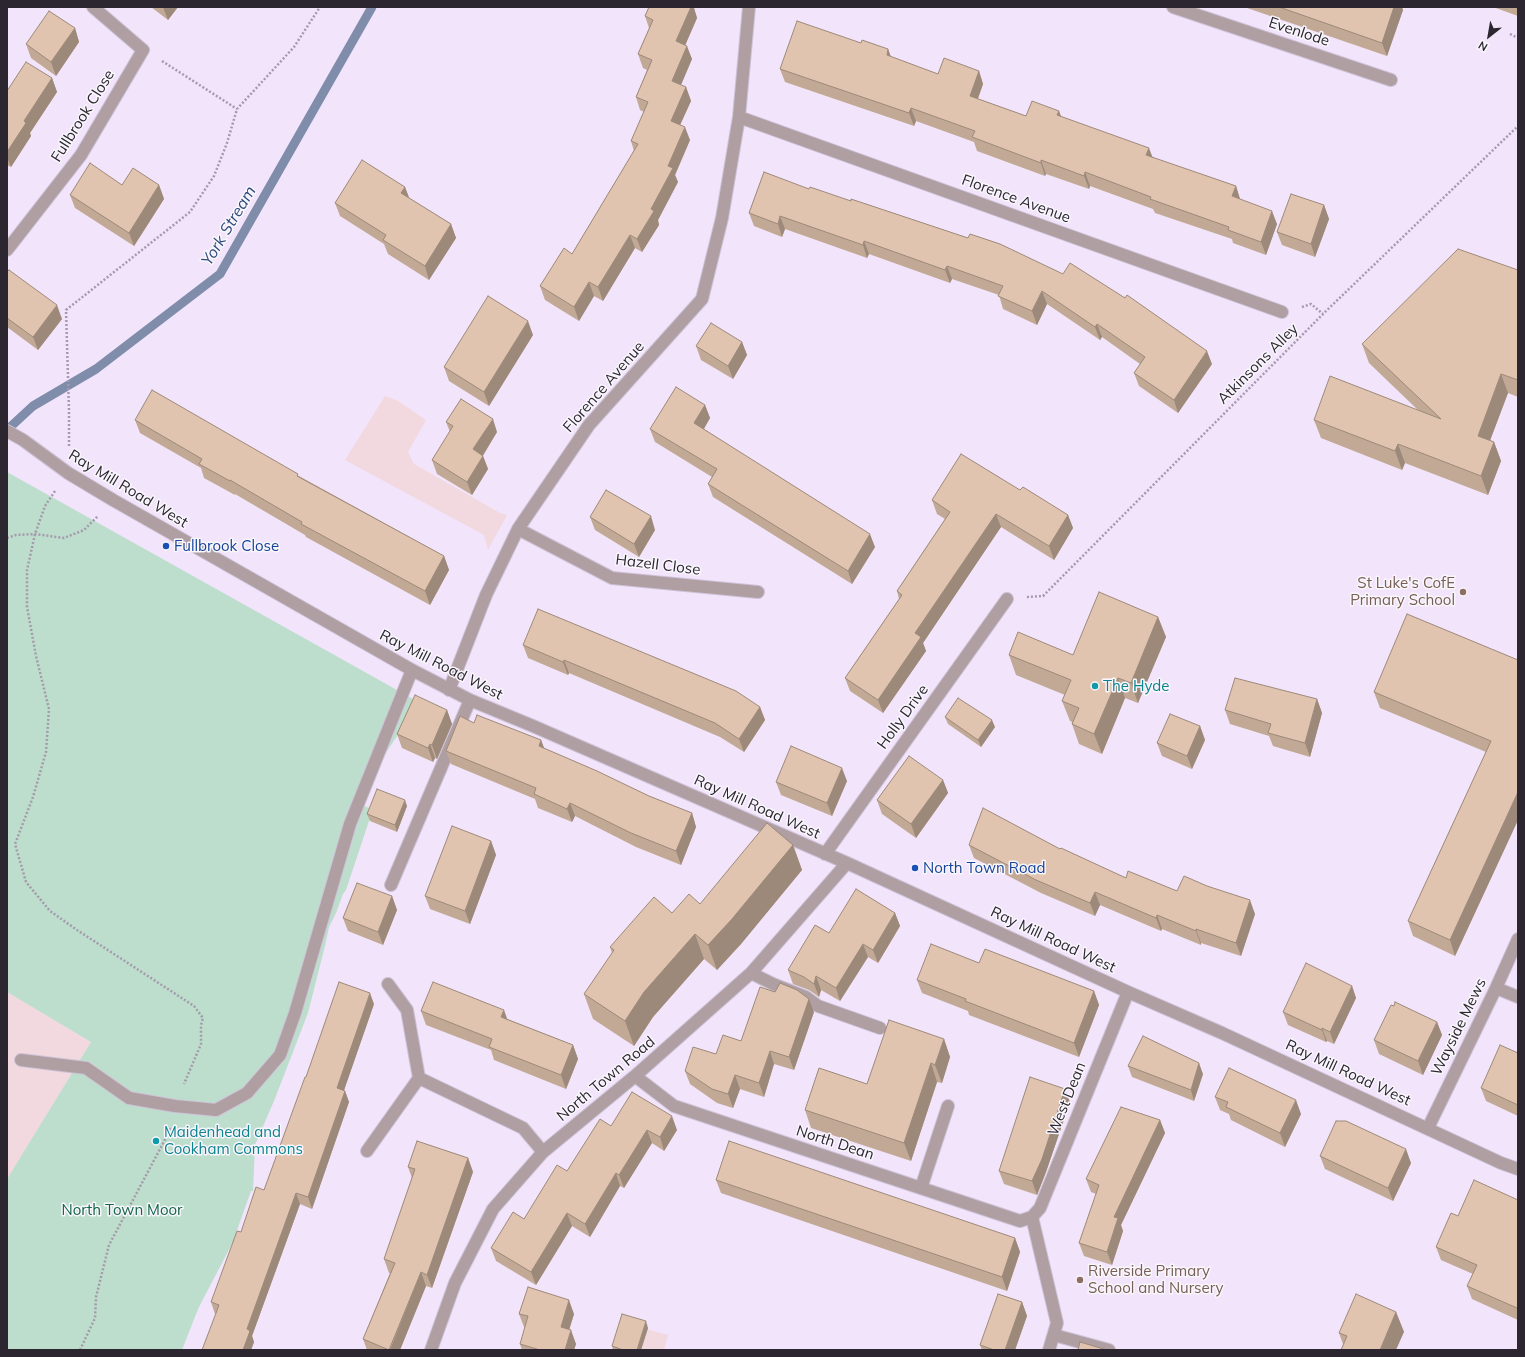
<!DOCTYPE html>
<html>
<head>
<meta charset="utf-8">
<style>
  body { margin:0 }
  #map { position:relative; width:1525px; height:1357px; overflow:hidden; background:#f2e4fb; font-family:Mulish,sans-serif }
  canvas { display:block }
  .frame { position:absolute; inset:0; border:8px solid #2c2631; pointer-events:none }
  .north { position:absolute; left:1469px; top:16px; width:40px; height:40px; -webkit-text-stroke:3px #f9f6fc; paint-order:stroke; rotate:211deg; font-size:11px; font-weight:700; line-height:16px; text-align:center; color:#2c2631 }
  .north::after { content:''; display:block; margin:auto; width:14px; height:18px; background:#2c2631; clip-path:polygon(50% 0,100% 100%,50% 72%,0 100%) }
</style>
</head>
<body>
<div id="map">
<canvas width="1525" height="1357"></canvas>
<div class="frame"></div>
<div class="north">N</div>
</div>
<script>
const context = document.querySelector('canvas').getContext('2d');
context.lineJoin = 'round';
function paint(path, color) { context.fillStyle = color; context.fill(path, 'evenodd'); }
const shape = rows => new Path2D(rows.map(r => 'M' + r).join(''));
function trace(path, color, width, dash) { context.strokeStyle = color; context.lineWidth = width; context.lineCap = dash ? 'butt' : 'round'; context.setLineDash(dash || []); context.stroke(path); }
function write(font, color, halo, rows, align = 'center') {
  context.font = font + ' Mulish,sans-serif'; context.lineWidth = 3; context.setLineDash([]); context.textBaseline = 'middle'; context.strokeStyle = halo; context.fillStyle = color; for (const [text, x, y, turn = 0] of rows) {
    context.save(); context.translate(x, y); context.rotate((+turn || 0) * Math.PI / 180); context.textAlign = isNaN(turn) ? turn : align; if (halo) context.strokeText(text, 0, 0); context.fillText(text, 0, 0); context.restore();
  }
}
const industrial = shape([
  [385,396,398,401,426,420,408,452,414,464,500,513,507,515,488,550,484,535,345,460],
  [7,992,91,1042,7,1179],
  [628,1324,668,1335,664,1350,619,1350]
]);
const green = shape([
  [7,472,422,704,410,717,381,760,364,806,373,809,346,890,343,894,336,913,329,927,325,946,308,1013,274,1101,255,1145,253,1191,251,1191,236,1233,237,1234,198,1309,182,1350,7,1350,7,1179,91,1042,7,992]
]);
const stream = shape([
  [7,430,33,406,96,369,220,274,372,7]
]);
const path = shape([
  [1510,34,1518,38],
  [162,61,237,109],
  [1302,307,1311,304,1323,314],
  [69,446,69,410,66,310,190,212,214,176,227,143,237,109,294,47,320,7],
  [55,491,45,506,35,534,27,570,27,607,36,656,49,709,46,752,33,797,15,844,26,882,50,911,77,930,194,1006,203,1018,201,1025,201,1044,184,1084],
  [7,538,16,535,35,534,64,538,84,530,98,516],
  [1027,597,1043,596,1323,314,1518,126],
  [80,1350,95,1318,96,1297,109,1245,168,1134,170,1127]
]);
const minor = shape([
  [1173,7,1391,80],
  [739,117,1282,312],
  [7,250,81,155,143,50,93,7],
  [7,431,23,440,68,473,113,500,412,670,470,700,533,726,847,863,1128,992,1222,1033,1501,1163,1518,1169],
  [518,529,612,578,758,592],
  [449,690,486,595,518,529,589,425,702,299,722,218,739,117,749,7],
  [825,854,1007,599],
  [391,885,470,700],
  [751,973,773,984,806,997,818,1006,880,1028],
  [1496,988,1518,997],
  [21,1060,86,1068,129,1098,175,1106,216,1110,247,1093,280,1055,295,1013,350,824,412,670],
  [635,1076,674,1106,1020,1221,1032,1217,1040,1208,1128,992],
  [419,1078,523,1128,543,1152],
  [1428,1128,1496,988,1518,939],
  [367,1151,419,1078,407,1010,388,984],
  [921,1188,948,1106],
  [1032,1217,1057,1323,1049,1350],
  [1054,1335,1109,1350],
  [431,1350,455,1283,493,1209,543,1152,635,1076,751,973,847,863]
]);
const wall = shape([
  [151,7,178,7,168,20],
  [649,7,694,7,694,8,697,18,685,45,692,59,681,85,686,87,691,101,680,125,690,140,675,175,678,182,658,220,659,225,642,252,635,248,603,301,594,296,579,321,545,300,540,286,572,254,634,151,631,141,644,112,640,110,636,97,647,70,643,68,638,54,649,28,645,16],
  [1247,7,1402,7,1403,10,1387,56,1247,8],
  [1493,7,1518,7,1518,16],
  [75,28,79,42,56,76,31,58,26,44],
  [888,49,891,57,938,74,979,71,983,84,978,99,1026,116,1059,111,1061,117,1152,158,1236,186,1240,199,1277,224,1266,255,1233,243,1232,239,1155,213,1153,209,1090,186,1089,189,1046,174,1045,176,977,151,974,142,916,121,914,126,785,82,780,69],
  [52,78,57,92,30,133,31,136,11,167,7,165,7,91],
  [764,172,1212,364,1178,413,1139,386,1134,373,1140,364,1102,337,1100,340,1047,304,1037,325,1003,309,999,295,952,279,950,283,869,254,867,258,785,229,782,237,754,226,749,213],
  [122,185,159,185,164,199,134,246,75,208,70,195],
  [405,187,409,198,451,224,456,238,429,280,388,254,384,244,340,216,335,203],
  [1324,205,1329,219,1315,257,1282,245,1277,232],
  [1518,270,1518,397,1508,393,1490,440,1494,442,1501,461,1488,495,1405,463,1402,470,1321,438,1314,420,1419,411,1369,363,1362,344],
  [7,272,62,319,38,350,7,327],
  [533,335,489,406,449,381,444,367],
  [742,342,747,355,733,379,701,360,696,346],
  [705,405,710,418,704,429,875,547,852,584,713,497,708,484,712,477,655,442,650,429],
  [135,420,299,476,444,556,449,570,430,605,306,537,305,535,235,494,235,495,204,478,201,468,140,433],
  [446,422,497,432,483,456,488,469,472,495,437,474,432,460,450,432],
  [1020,490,1068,515,1073,528,1054,560,1001,527,923,643,926,651,883,713,850,691,845,678,899,599,897,591,945,519,937,514,932,500],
  [590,517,655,530,639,557,595,530],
  [1158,617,1166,637,1138,703,1125,698,1102,754,1079,744,1072,724,1072,722,1070,721,1062,701,1065,695,1016,675,1009,655,1073,655],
  [523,645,760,707,765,720,744,752,720,737,569,673,568,675,528,658],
  [1518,660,1518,820,1455,956,1413,936,1408,921,1486,752,1380,708,1374,692],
  [1317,699,1322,713,1310,757,1273,746,1269,736,1230,724,1225,710],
  [447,710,452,724,437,759,435,758,433,762,402,748,397,734],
  [945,717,995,727,981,747,948,724],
  [474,723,541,740,544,748,649,796,692,813,696,827,681,865,636,847,575,816,572,822,538,808,535,799,451,764,446,751],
  [1200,726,1205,740,1192,769,1162,756,1157,743],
  [943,780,948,793,916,838,882,814,877,800],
  [847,781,832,816,781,795,776,782],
  [407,806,397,832,370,821,367,814],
  [491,841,496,855,470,924,430,909,425,896],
  [793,845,802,870,741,944,717,970,704,959,653,1017,634,1046,593,1019,584,994,612,953,610,947,672,913,700,904],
  [969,845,1060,849,1126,878,1177,891,1255,914,1241,956,1201,943,1201,945,1162,929,1161,931,1100,905,1095,916,1041,893,974,858],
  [392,896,397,910,383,945,348,931,343,918],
  [895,913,900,926,878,963,868,957,840,1001,821,990,819,997,809,990,793,984,788,970,829,933],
  [979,963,1094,991,1099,1005,1079,1057,969,1015,968,1011,922,993,917,980],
  [1352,986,1356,998,1334,1044,1327,1041,1326,1042,1288,1025,1283,1012],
  [374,1004,344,1090,345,1091,349,1102,312,1209,300,1204,252,1336,254,1342,251,1350,202,1350,216,1314,215,1314,211,1302,241,1232,264,1190,306,1077],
  [1394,1006,1437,1022,1442,1035,1423,1075,1379,1054,1374,1040],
  [421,1011,507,1019,573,1045,578,1059,566,1089,494,1060,491,1050,426,1025],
  [814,1012,794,1070,774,1064,764,1097,740,1089,733,1108,717,1103,690,1084,685,1071,741,1041],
  [944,1039,950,1057,942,1083,937,1082,911,1161,811,1128,805,1110,867,1084],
  [1518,1053,1518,1116,1486,1101,1481,1088],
  [1128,1066,1203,1074,1194,1101,1132,1077],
  [1215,1097,1301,1114,1285,1147,1231,1120,1229,1114,1220,1110],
  [1070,1102,1046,1172,1037,1195,1004,1184,999,1171],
  [1160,1120,1165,1133,1121,1225,1123,1231,1112,1265,1084,1256,1079,1243,1096,1194,1091,1192,1086,1179],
  [611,1126,677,1130,664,1151,652,1143,624,1188,620,1186,590,1237,572,1226,536,1285,496,1261,491,1248,524,1219,567,1171],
  [1320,1156,1411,1163,1393,1201,1325,1169],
  [468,1158,473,1172,432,1288,426,1286,400,1350,367,1350,363,1339,390,1273,389,1273,384,1259,412,1178,408,1167],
  [716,1180,1015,1238,1020,1252,1007,1291,721,1193],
  [1518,1200,1518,1320,1472,1299,1467,1286,1473,1274,1441,1260,1436,1247,1458,1216],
  [1022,1302,1027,1316,1015,1350,982,1350,980,1345],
  [1396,1312,1404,1332,1343,1344,1339,1333],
  [519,1314,574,1314,569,1330,576,1344,574,1350,522,1350,520,1344,525,1328,524,1327],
  [648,1328,641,1350,613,1350,612,1346]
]);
const shadedWall = shape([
  [163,7,178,7,168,20],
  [688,7,694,7,694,8,697,18,681,55,676,41],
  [1394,7,1402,7,1403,10,1387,56,1382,43],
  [75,28,79,42,56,76,51,62],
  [687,46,692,59,677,94,672,81],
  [888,49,893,63,887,55],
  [979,71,983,84,974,109,970,96],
  [52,78,57,92,30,133,31,136,11,167,7,157,7,152,24,121],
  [686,87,691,101,676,134,671,121],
  [911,108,916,121,914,126,909,113],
  [1059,111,1064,124,1057,115],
  [685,127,690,140,675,175,678,182,658,220,659,225,642,252,637,239,651,209,668,166],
  [1149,148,1154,161,1146,155],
  [1041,160,1046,174,1045,176,1041,163],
  [1085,172,1090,186,1089,189,1084,176],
  [159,185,164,199,134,246,129,233],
  [1236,186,1240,199,1232,196],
  [405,187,410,200,401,193],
  [1324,205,1329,219,1315,257,1311,244],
  [1272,211,1277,224,1266,255,1261,242],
  [780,216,785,229,782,237,778,224],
  [451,224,456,238,429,280,425,266],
  [630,235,635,248,603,301,598,287],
  [864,241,869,254,867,258,863,245],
  [947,266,952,279,950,283,945,270],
  [589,282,594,296,579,321,574,307],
  [1042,291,1047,304,1037,325,1032,311],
  [57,305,62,319,38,350,33,337],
  [528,321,533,335,489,406,484,392],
  [1097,324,1102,337,1100,340,1095,327],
  [742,342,747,355,733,379,728,366],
  [1207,351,1212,364,1178,413,1174,400],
  [1501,374,1508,393,1485,454,1478,436],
  [705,405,710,418,699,437,694,423],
  [493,419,497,432,478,463,473,449],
  [1494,442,1501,461,1488,495,1481,476],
  [1398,444,1405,463,1402,470,1395,451],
  [483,456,488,469,472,495,467,482],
  [996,514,1001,527,923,643,926,651,883,713,878,700,915,633],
  [1068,515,1073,528,1054,560,1049,546],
  [651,516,655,530,639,557,634,544],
  [870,534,875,547,852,584,848,571],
  [444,556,449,570,430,605,425,591],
  [1158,617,1166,637,1138,703,1131,683],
  [564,660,569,673,568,675,563,662],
  [1118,678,1125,698,1102,754,1094,734],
  [1317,699,1322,713,1310,757,1305,743],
  [760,707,765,720,744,752,739,739],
  [447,710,452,724,437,759,432,745],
  [992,720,995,727,981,747,978,740],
  [1200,726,1205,740,1192,769,1187,756],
  [541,740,546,753,539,746],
  [430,744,435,758,433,762,428,748],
  [842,768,847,781,832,816,827,803],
  [943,780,948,793,916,838,911,824],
  [1518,792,1518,820,1455,956,1450,940],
  [405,800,407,806,397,832,395,825],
  [570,803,575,816,572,822,567,809],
  [692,813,696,827,681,865,676,851],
  [491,841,496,855,470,924,465,911],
  [793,845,802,870,741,944,717,970,708,945],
  [1095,892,1100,905,1095,916,1090,903],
  [392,896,397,910,383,945,378,932],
  [1250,900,1255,914,1241,956,1236,943],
  [895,913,900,926,878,963,873,950],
  [1157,915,1162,929,1161,931,1156,918],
  [1196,929,1201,943,1201,945,1196,931],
  [695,934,704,959,653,1017,634,1046,625,1021,644,992],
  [863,944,868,957,840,1001,836,988],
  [816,976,821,990,819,997,814,984],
  [1352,986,1356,998,1334,1044,1330,1032],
  [1094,991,1099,1005,1079,1057,1074,1043],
  [370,993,374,1004,341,1099,337,1088],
  [809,999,814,1012,794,1070,789,1057],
  [504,1010,509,1024,501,1017],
  [1437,1022,1442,1035,1423,1075,1418,1061],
  [1322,1028,1327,1041,1326,1042,1322,1030],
  [944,1039,950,1057,942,1083,935,1065],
  [573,1045,578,1059,566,1089,561,1075],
  [770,1051,774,1064,764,1097,759,1083],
  [931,1063,937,1082,911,1161,904,1143],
  [1199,1063,1203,1074,1194,1101,1191,1090],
  [735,1075,740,1089,733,1108,728,1094],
  [1065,1089,1070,1102,1046,1172,1037,1195,1032,1181],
  [345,1091,349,1102,312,1209,308,1197],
  [1296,1100,1301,1114,1285,1147,1280,1133],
  [672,1116,677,1130,664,1151,660,1137],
  [1160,1120,1165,1133,1121,1225,1123,1231,1112,1265,1107,1252,1114,1217],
  [647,1130,652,1143,624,1188,619,1175],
  [1406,1149,1411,1163,1393,1201,1388,1188],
  [468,1158,473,1172,432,1288,427,1275],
  [616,1173,620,1186,590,1237,585,1224],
  [296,1193,300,1204,252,1336,254,1342,251,1350,243,1350,247,1329],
  [567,1213,572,1226,536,1285,531,1272],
  [1015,1238,1020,1252,1007,1291,1002,1277],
  [421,1272,426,1286,400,1350,390,1350],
  [569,1300,574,1314,566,1340,561,1327],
  [1022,1302,1027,1316,1015,1350,1005,1350],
  [1396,1312,1404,1332,1396,1350,1380,1350],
  [646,1321,648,1328,641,1350,637,1350],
  [571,1330,576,1344,574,1350,565,1350]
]);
const building = shape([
  [649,7,691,7,676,41,687,46,672,81,686,87,671,121,685,127,668,166,673,168,651,209,654,211,637,239,630,235,598,287,589,282,574,307,540,286,564,248,572,254,638,144,631,141,648,102,636,97,652,60,638,54,653,20,645,16,649,7],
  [1279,7,1394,7,1382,43,1279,7],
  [49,11,75,28,51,62,26,44,49,11],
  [797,21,861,43,862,40,888,49,887,55,938,74,944,58,979,71,970,96,1026,116,1032,101,1059,111,1057,115,1149,148,1146,155,1236,186,1232,196,1272,211,1261,242,1228,230,1229,227,1150,199,1151,197,1085,172,1084,176,1041,160,1041,163,972,137,975,131,911,108,909,113,780,69,797,21],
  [26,62,52,78,24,121,26,123,7,152,7,91,26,62],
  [362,160,405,187,401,193,451,224,425,266,383,240,386,235,335,203,362,160],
  [90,163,122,185,133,168,159,185,129,233,70,195,90,163],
  [764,172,809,189,810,187,851,201,851,199,968,238,970,234,1000,244,1063,274,1070,263,1125,298,1127,295,1207,351,1174,400,1134,373,1145,357,1097,324,1095,327,1042,291,1032,311,998,296,1003,286,947,266,945,270,864,241,863,245,780,216,778,224,749,213,764,172],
  [1291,194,1324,205,1311,244,1277,232,1291,194],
  [1458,249,1518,270,1518,380,1501,374,1478,436,1494,442,1481,476,1398,444,1395,451,1314,420,1330,376,1441,419,1362,344,1458,249],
  [9,270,57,305,33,337,7,318,7,272,9,270],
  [488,296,528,321,484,392,444,367,488,296],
  [711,323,742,342,728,366,696,346,711,323],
  [676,387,705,405,694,423,870,534,848,571,708,484,717,469,650,429,676,387],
  [152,390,298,474,297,476,444,556,425,591,301,524,302,522,230,480,230,481,199,464,202,459,135,420,152,390],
  [461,399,493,419,473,449,483,456,467,482,432,460,453,426,446,422,461,399],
  [961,454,1020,490,1023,487,1068,515,1049,546,996,514,915,633,921,637,878,700,845,678,902,595,897,591,950,512,932,500,961,454],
  [606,490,651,516,634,544,590,517,606,490],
  [1099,592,1158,617,1131,683,1118,678,1094,734,1072,724,1079,708,1062,701,1071,680,1009,655,1018,632,1073,655,1099,592],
  [538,609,736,691,760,707,739,739,715,723,564,660,563,662,523,645,538,609],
  [1407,614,1518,660,1518,792,1450,940,1408,921,1491,741,1374,692,1407,614],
  [1235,678,1317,699,1305,743,1268,733,1271,724,1225,710,1235,678],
  [415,695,447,710,432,745,430,744,428,748,397,734,415,695],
  [958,698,992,720,978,740,945,717,958,698],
  [1170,714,1200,726,1187,756,1157,743,1170,714],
  [477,715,541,740,539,746,597,771,649,796,692,813,676,851,631,833,570,803,567,809,534,794,536,788,446,751,460,716,474,723,477,715],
  [791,746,842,768,827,803,776,782,791,746],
  [909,756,943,780,911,824,877,800,909,756],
  [377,789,405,800,395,825,367,814,377,789],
  [983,808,1060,849,1061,848,1126,878,1128,871,1177,891,1184,876,1207,886,1250,900,1236,943,1196,929,1196,931,1157,915,1156,918,1095,892,1090,903,1036,880,969,845,983,808],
  [767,823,793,845,732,919,708,945,695,934,644,992,625,1021,584,994,614,950,610,947,654,897,672,913,689,894,700,904,767,823],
  [452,826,491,841,465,911,425,896,452,826],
  [357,883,392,896,378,932,343,918,357,883],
  [856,889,895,913,873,950,863,944,836,988,816,976,814,984,804,977,788,970,815,925,829,933,856,889],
  [931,944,979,963,985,949,1094,991,1074,1043,965,1001,966,999,917,980,931,944],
  [1306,963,1352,986,1330,1032,1322,1028,1322,1030,1283,1012,1306,963],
  [339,982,370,993,337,1088,345,1091,308,1197,296,1193,247,1329,250,1331,243,1350,202,1350,219,1305,211,1302,237,1231,241,1232,256,1187,264,1190,305,1077,306,1077,339,982],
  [433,982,504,1010,501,1017,573,1045,561,1075,489,1047,492,1039,421,1011,433,982],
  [780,983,797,990,809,999,789,1057,770,1051,759,1083,735,1075,728,1094,712,1089,685,1071,693,1047,716,1054,723,1035,741,1041,760,987,775,992,780,983],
  [1395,1002,1437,1022,1418,1061,1374,1040,1391,1005,1394,1006,1395,1002],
  [889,1020,944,1039,935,1065,931,1063,904,1143,805,1110,819,1068,867,1084,889,1020],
  [1143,1036,1199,1063,1191,1090,1128,1066,1143,1036],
  [1500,1045,1518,1053,1518,1105,1481,1088,1500,1045],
  [1229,1068,1296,1100,1280,1133,1226,1107,1228,1102,1215,1097,1229,1068],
  [1030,1077,1065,1089,1042,1159,1032,1181,999,1171,1030,1077],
  [632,1092,672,1116,660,1137,647,1130,619,1175,616,1173,585,1224,567,1213,531,1272,491,1248,513,1212,524,1219,557,1165,567,1171,600,1119,611,1126,632,1092],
  [1121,1107,1160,1120,1114,1217,1118,1218,1107,1252,1079,1243,1099,1185,1086,1179,1121,1107],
  [1336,1121,1346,1121,1406,1149,1388,1188,1320,1156,1336,1121],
  [417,1141,468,1158,427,1275,421,1272,389,1350,363,1339,395,1263,384,1259,415,1169,408,1167,417,1141],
  [729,1141,1015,1238,1002,1277,716,1180,729,1141],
  [1474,1180,1518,1200,1518,1307,1517,1308,1467,1286,1477,1265,1436,1247,1451,1213,1458,1216,1474,1180],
  [528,1287,569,1300,561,1327,571,1330,565,1350,540,1350,520,1344,528,1316,519,1314,528,1287],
  [998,1294,1022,1302,1005,1350,994,1350,980,1345,998,1294],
  [1356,1294,1396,1312,1380,1350,1341,1350,1347,1336,1339,1333,1356,1294],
  [622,1314,646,1321,637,1350,623,1350,612,1346,622,1314],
  [1080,1342,1107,1350,1078,1350,1080,1342]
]);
const markers = [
  [166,546,4,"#1a4fb4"],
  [1463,592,4,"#8d6e63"],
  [1095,686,4,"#0f9aa8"],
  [915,868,4,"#1a4fb4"],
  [156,1141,4,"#0f9aa8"],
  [1080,1280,4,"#8d6e63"]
];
const streetNames = [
  ["Evenlode",1299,32,18],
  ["Fullbrook Close",83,116,-58],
  ["Florence Avenue",1016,199,20],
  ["Atkinsons Alley",1258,364,-45],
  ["Florence Avenue",604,387,-49],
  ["Ray Mill Road West",128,489,31],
  ["Hazell Close",658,565,7],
  ["Ray Mill Road West",441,665,27],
  ["Holly Drive",903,717,-54],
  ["Ray Mill Road West",757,807,24],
  ["Ray Mill Road West",1053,940,25],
  ["Wayside Mews",1459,1027,-64],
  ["Ray Mill Road West",1348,1073,25],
  ["North Town Road",606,1079,-40],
  ["West Dean",1067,1099,-68],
  ["North Dean",835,1143,18]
];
const transitNames = [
  ["Fullbrook Close",174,546],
  ["North Town Road",923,868]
];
const educationNames = [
  ["St Luke's CofE",1455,583],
  ["Primary School",1455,600],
  ["Riverside Primary",1088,1271,"left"],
  ["School and Nursery",1088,1288,"left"]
];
const cultureNames = [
  ["The Hyde",1103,686],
  ["Maidenhead and",164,1132],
  ["Cookham Commons",164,1149]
];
const parkNames = [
  ["North Town Moor",122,1210]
];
const waterNames = [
  ["York Stream",229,226,-59]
];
paint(industrial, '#f2d8df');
paint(green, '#bddecd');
trace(stream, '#7f8dab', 9);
trace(minor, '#cec2d7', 14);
trace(path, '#a59aac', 2.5, [2, 2]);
trace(minor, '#af9fa2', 12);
paint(wall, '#c1a996');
paint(shadedWall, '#9d897a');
paint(building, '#e0c4af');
trace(building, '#9d897a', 1);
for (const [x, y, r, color] of markers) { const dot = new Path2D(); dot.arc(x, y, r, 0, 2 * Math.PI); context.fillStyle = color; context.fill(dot); trace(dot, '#f9f6fc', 1.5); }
write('15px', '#2c2631', '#f9f6fc', streetNames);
write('15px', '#164399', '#f9f6fc', transitNames, 'left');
write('15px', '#785e54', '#f9f6fc', educationNames, 'right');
write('15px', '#0d838f', '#f9f6fc', cultureNames, 'left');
write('15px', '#136548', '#f9f6fc', parkNames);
write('italic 16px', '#2d497b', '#f9f6fc', waterNames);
</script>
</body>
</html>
